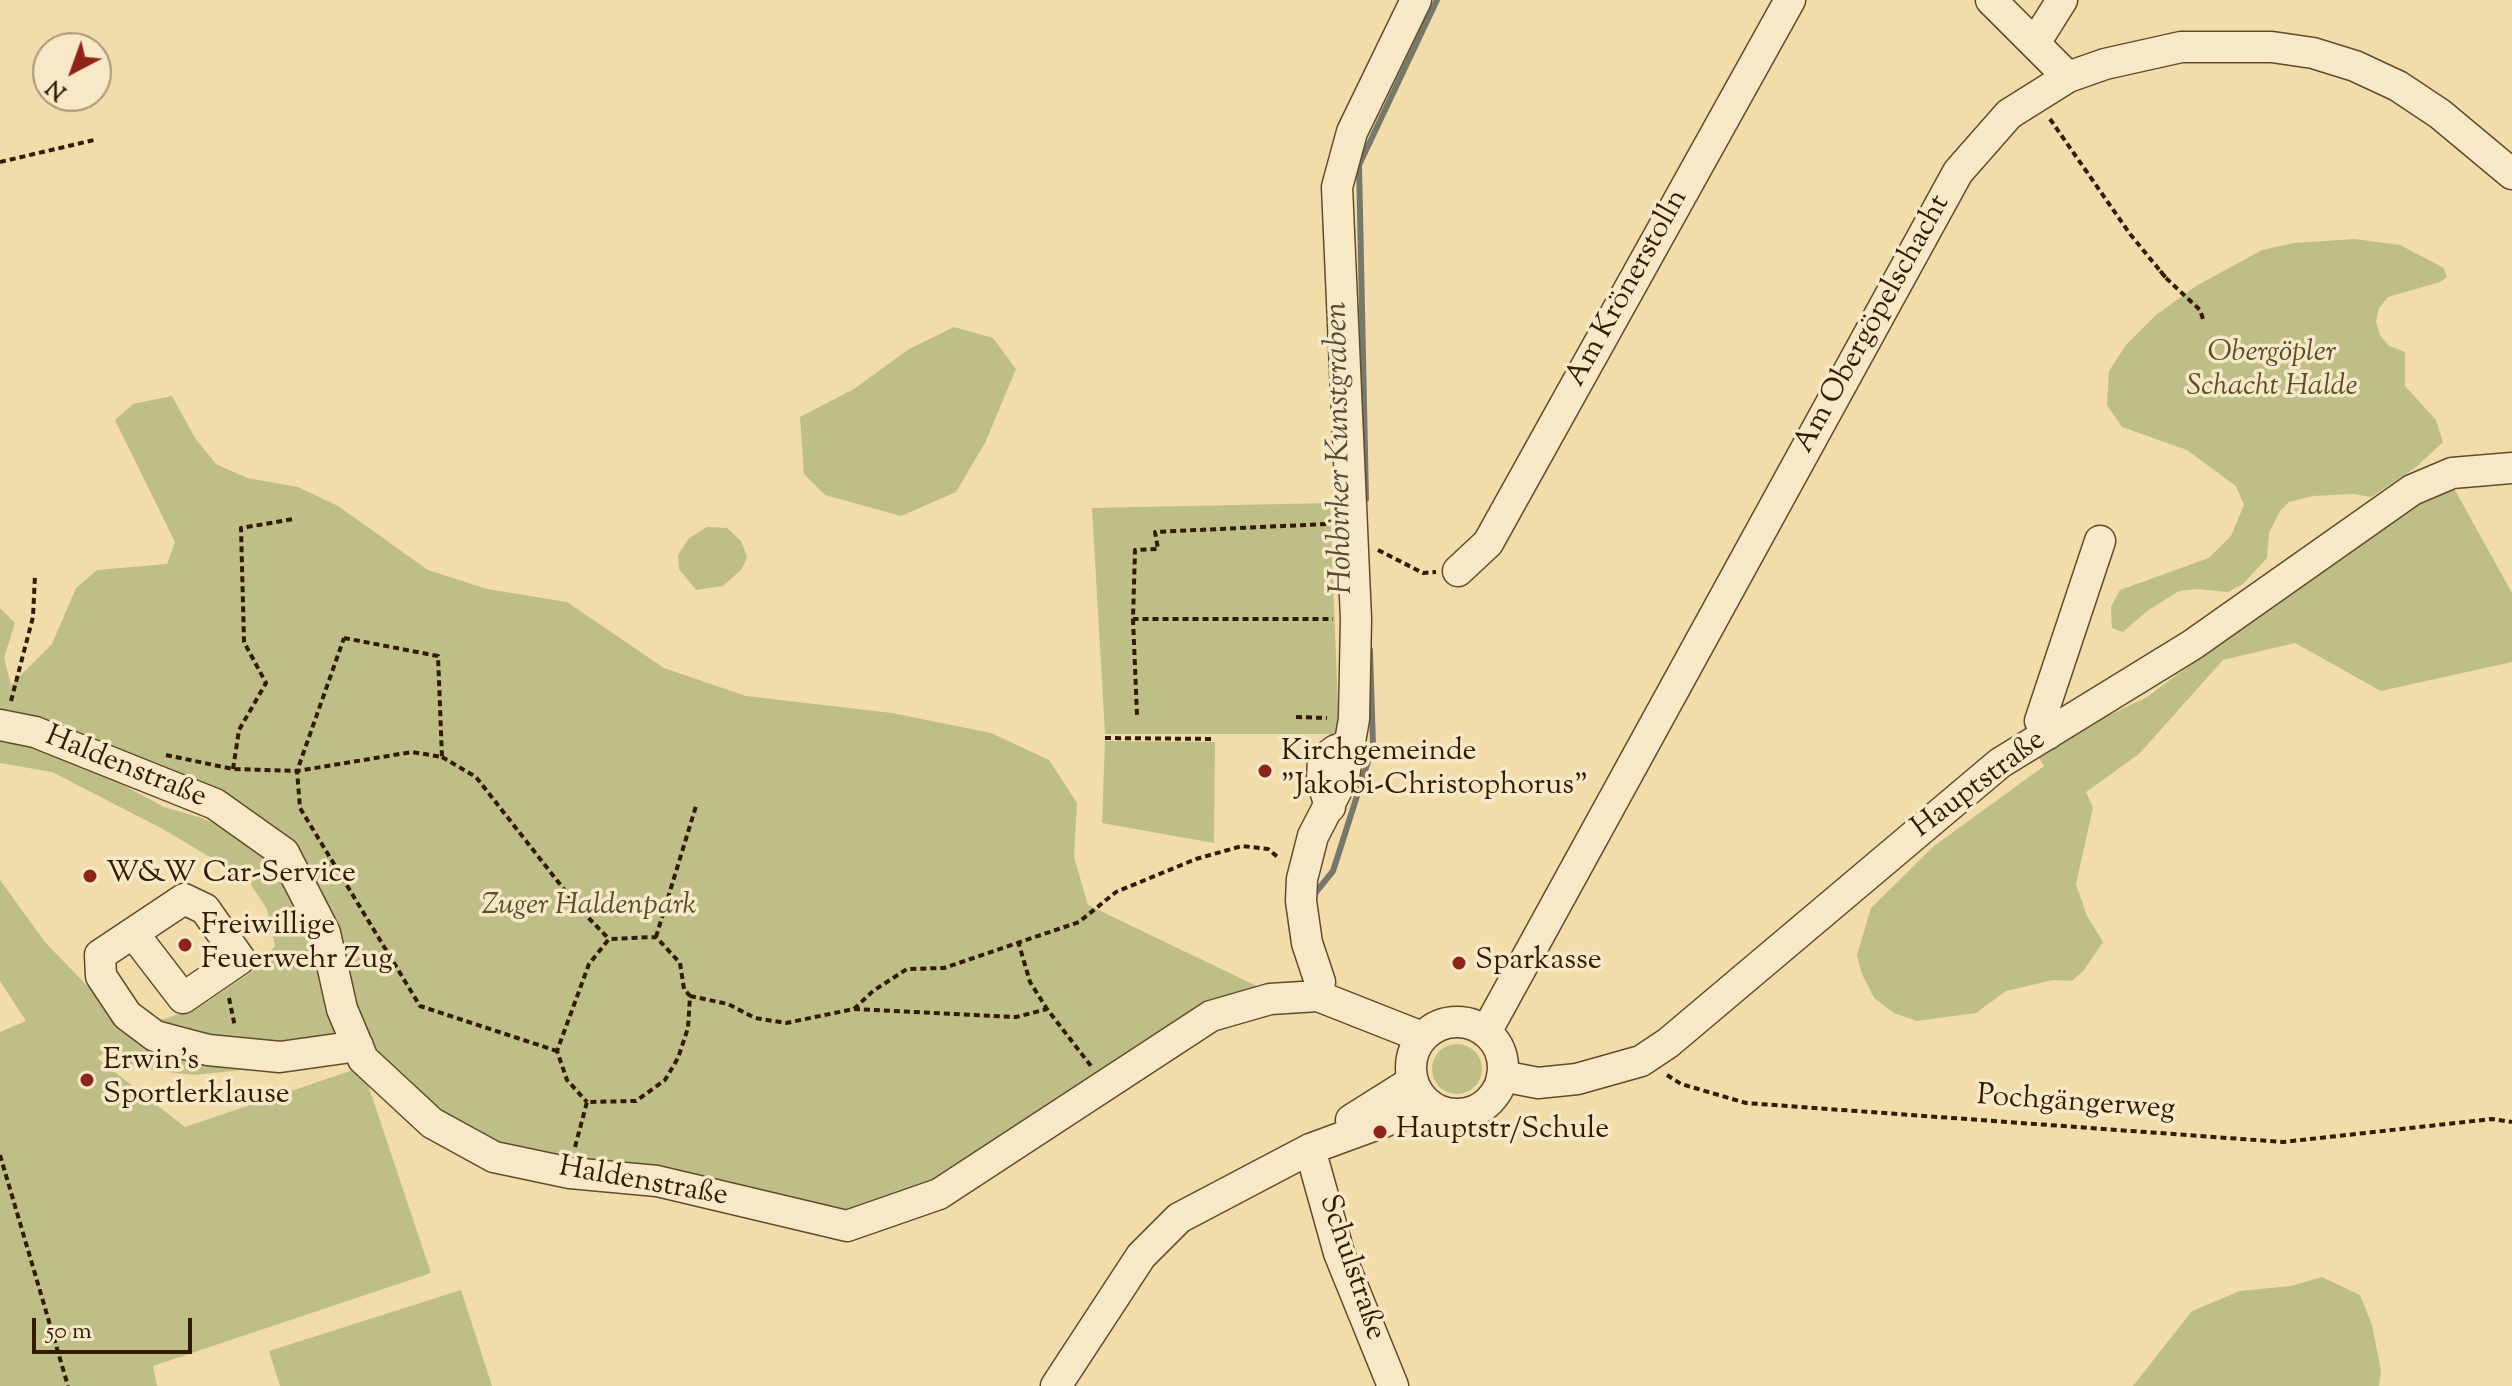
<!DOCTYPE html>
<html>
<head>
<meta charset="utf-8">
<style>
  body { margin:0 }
  #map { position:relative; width:2512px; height:1386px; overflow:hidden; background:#f2dcaa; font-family:"Sorts Mill Goudy",serif }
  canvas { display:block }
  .north { position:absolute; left:32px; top:32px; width:80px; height:80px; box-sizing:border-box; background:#f7e8c8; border:2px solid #a99678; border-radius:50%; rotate:221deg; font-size:22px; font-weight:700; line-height:32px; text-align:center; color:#341a00 }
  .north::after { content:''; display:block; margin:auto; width:28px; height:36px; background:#8f2418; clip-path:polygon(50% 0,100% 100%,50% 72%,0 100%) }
  .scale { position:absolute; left:32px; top:1318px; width:160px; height:36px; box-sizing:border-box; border:4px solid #341a00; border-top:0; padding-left:10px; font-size:24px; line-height:28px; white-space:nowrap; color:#341a00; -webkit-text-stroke:6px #f7e8c8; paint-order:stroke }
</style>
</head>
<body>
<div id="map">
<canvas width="2512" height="1386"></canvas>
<div class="north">N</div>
<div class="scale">50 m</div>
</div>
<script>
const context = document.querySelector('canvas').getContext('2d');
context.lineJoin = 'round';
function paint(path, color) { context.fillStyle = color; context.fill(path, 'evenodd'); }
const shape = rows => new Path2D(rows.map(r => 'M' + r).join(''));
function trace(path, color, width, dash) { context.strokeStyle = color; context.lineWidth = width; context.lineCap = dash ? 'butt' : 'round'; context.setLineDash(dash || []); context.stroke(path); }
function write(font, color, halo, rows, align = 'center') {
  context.font = font + ' "Sorts Mill Goudy",serif'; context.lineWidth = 7; context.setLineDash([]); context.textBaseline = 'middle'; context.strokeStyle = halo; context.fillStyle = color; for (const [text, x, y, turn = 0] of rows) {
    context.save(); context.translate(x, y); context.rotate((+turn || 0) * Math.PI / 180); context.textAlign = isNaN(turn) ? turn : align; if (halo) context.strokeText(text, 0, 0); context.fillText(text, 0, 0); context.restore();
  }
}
const green = shape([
  [2355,239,2400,245,2444,268,2447,277,2440,282,2388,297,2379,308,2376,322,2380,335,2389,346,2405,352,2405,386,2436,420,2443,442,2415,468,2371,497,2353,494,2313,496,2289,502,2280,511,2269,533,2267,558,2243,584,2228,592,2196,589,2179,591,2147,611,2123,632,2112,628,2111,607,2120,590,2209,558,2231,536,2244,505,2236,486,2187,450,2122,427,2107,405,2109,371,2126,345,2156,315,2196,286,2262,250,2294,243],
  [954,327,993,338,1016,369,985,443,956,492,901,516,825,495,804,474,800,417,854,389,909,349],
  [172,396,195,438,216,464,247,478,298,487,338,506,428,570,487,589,567,602,664,668,746,696,892,713,991,733,1049,760,1077,803,1074,857,1088,905,1265,990,938,1188,846,1219,501,1146,437,1114,390,1068,346,1009,286,851,0,719,0,608,15,623,4,658,11,685,52,644,76,588,97,570,167,564,175,542,115,420,133,404],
  [2451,483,2512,593,2512,662,2381,691,2295,643,2223,660,2139,754,2086,792,2093,808,2076,884,2087,916,2103,942,2084,970,2072,981,2053,980,2006,991,1976,1013,1917,1021,1894,1013,1874,998,1862,974,1857,955,1871,908,1934,846,2044,766,2035,751,2147,697,2259,614],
  [1330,503,1339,734,1105,734,1092,508],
  [707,527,727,528,741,541,747,557,742,569,723,586,696,590,679,569,678,555,689,538],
  [0,733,36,738,164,807,202,818,245,837,275,868,299,902,352,1058,195,1075,141,1069,106,1051,97,1058,185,1127,362,1067,431,1273,153,1366,157,1386,0,1386,0,1032,26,1021,0,981,0,880,45,942,117,1017,165,1019,201,1006,256,969,275,946,267,909,247,879,161,828,52,772,0,763],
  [1105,741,1215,742,1214,843,1102,823],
  '1432 1069a25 25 0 1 1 50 0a25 25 0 1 1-50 0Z',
  [2322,1277,2360,1295,2372,1325,2381,1371,2379,1386,2133,1386,2192,1311,2240,1291,2291,1286],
  [461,1290,492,1386,280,1386,269,1351]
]);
const stream = shape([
  [1366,499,1359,165,1437,0],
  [1312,897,1333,871,1373,746,1370,650]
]);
const path = shape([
  [2050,119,2130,234,2166,278,2158,268],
  [0,162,94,140],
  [2166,278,2200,310,2203,319],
  [1326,524,1155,532,1158,549,1135,550,1133,619,1333,619],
  [1378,550,1423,573,1436,572],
  [1133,619,1137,715],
  [344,638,438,656,442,757,412,752,297,771,344,638],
  [11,701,33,617,35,575],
  [1296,717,1327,718],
  [1105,738,1215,739],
  [166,755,233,769,297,771,300,808,420,1006,557,1051],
  [442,757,476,777,577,906,609,939],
  [233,769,239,730,266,683,244,642,241,528,294,519],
  [656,937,696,806],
  [1018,941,1030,982,1047,1009],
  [690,996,728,1004,755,1018,786,1023,854,1009,1016,1017,1047,1009,1091,1066],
  [229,998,235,1027],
  [854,1009,873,991,907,969,944,968,1079,922,1116,892,1196,859,1242,846,1268,849,1280,859],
  [1667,1075,1681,1084,1746,1103,2283,1142,2492,1119,2512,1122],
  [575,1147,587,1102,636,1101,665,1080,678,1058,688,1028,690,996,684,989,680,963,656,937,609,939,589,964,557,1051,567,1080,587,1102],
  [0,1155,68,1386]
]);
const minor = shape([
  [1991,0,2068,77],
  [2035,43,2062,0],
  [1458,571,1488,543,1790,0],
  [0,725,35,732,215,804,284,853,325,933,342,1009,363,1059,432,1123,494,1157,570,1173,657,1181,847,1226,939,1194,1211,1016,1270,999,1318,996,1422,1037],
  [2048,734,2040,721,2100,541],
  [1330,807,1322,780,1323,760,1336,750,1351,749],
  [133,933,183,998,240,959,205,909,184,899,100,955,101,976,127,1015,155,1036,208,1050,280,1057,358,1046],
  [1318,996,1320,982,1307,943,1301,901,1302,879,1313,836,1344,776,1354,719,1356,619,1337,187,1352,132,1416,0],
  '1411 1068a46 46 0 1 1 92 0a46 46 0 1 1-92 0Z',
  [1486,1032,1958,172,2009,114,2068,77,2105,64,2181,47,2272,47,2313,53,2355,66,2398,86,2440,114,2512,174],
  [1502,1076,1538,1083,1577,1079,1641,1061,1668,1043,2000,763,2192,645,2412,490,2452,473,2512,468],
  [1351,1120,1413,1081],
  [1310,1149,1339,1253,1393,1386],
  [1056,1386,1141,1256,1179,1218,1310,1149,1430,1105]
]);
const markers = [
  [1265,771,8,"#8f2418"],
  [90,876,8,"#8f2418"],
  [185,945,8,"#8f2418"],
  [1459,963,8,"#8f2418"],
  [87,1080,8,"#8f2418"],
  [1380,1132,8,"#8f2418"]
];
const streetNames = [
  ["Am Krönerstolln",1629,289,-61],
  ["Am Obergöpelschacht",1874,325,-61],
  ["Haldenstraße",125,769,22],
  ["Hauptstraße",1980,786,-37],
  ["Pochgängerweg",2076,1105,4],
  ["Haldenstraße",643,1184,10],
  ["Schulstraße",1350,1268,71]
];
const parkNames = [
  ["Obergöpler",2272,355],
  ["Schacht Halde",2272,389],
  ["Zuger Haldenpark",589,908]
];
const poiNames = [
  ["Kirchgemeinde",1281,754],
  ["\"Jakobi-Christophorus\"",1281,788],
  ["W&W Car-Service",106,876],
  ["Freiwillige",201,928],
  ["Feuerwehr Zug",201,962],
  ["Sparkasse",1475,963],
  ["Erwin’s",103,1063],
  ["Sportlerklause",103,1097],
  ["Hauptstr/Schule",1396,1132]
];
const waterNames = [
  ["Hohbirker Kunstgraben",1342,448,-91]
];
paint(green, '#bdbf86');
trace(stream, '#74796b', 6);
trace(minor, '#644a2a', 33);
trace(path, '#341a00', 4, [6, 4]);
trace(minor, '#f7e8c8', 30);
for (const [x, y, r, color] of markers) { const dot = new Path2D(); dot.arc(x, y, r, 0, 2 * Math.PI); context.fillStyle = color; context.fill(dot); trace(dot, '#f7e8c8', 3); }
write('30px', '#341a00', '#f7e8c8', streetNames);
write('italic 30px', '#5d4c28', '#f7e8c8', parkNames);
write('30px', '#341a00', '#f7e8c8', poiNames, 'left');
write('italic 32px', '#544a36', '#f7e8c8', waterNames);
</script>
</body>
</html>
